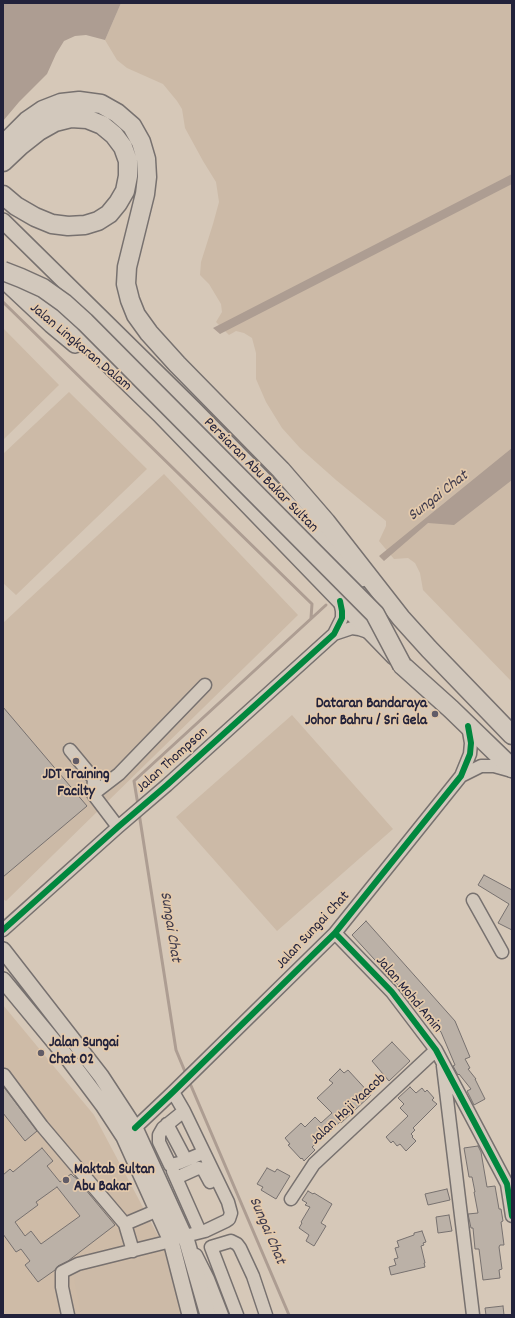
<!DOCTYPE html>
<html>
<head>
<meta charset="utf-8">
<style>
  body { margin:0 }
  #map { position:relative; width:515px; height:1318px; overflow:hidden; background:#d6c8b8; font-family:Dekko,sans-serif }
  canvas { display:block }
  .frame { position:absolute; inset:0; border:4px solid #22223b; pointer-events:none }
</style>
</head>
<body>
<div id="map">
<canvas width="515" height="1318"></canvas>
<div class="frame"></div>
</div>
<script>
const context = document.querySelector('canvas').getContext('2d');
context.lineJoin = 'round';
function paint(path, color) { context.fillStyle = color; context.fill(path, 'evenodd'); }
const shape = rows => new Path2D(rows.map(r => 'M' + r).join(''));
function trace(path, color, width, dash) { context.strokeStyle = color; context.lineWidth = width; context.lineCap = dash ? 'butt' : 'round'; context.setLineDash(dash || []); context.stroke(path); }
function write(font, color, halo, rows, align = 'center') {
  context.font = font + ' Dekko,sans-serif'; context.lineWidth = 3.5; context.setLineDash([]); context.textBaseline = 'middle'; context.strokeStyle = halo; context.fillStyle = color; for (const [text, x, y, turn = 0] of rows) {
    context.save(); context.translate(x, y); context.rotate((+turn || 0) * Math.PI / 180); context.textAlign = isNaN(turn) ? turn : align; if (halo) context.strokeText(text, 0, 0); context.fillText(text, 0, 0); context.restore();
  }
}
const built = shape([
  [3,1005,94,1115,163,1245,180,1292,185,1315,3,1315]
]);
const green = shape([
  [121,3,512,3,512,682,423,590,420,573,415,563,408,558,394,559,379,541,386,526,386,521,336,480,300,448,282,428,266,402,256,379,256,353,252,338,244,333,236,331,229,335,216,322,222,312,221,304,209,284,200,275,201,262,213,224,219,202,216,182,203,161,185,128,182,109,177,101,163,84,127,68,117,60,105,40],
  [3,328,59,385,3,440],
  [69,392,147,469,16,595,3,583,3,454],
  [164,474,298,615,6,901,3,899,3,623],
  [292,715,393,829,277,931,176,817],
  [166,1253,179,1315,81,1315,73,1273]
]);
const water = shape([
  [3,3,121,3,105,40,86,35,75,36,64,41,56,54,47,74,19,102,3,121],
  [512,174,512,184,220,334,213,328],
  [512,448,512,480,454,525,428,523,384,561,379,556]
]);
const stream = shape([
  [3,302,312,604,311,618],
  [138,805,134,781,326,605],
  [139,813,176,1050,186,1074],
  [189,1081,289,1315]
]);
const building = shape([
  [3,707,87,806,3,877,3,707],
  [484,875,512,890,512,930,498,923,509,904,478,885,484,875],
  [366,921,455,1021,470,1057,465,1059,470,1068,468,1069,476,1079,475,1079,485,1099,474,1105,467,1091,471,1089,459,1074,458,1075,453,1066,455,1065,441,1032,352,935,366,921],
  [392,1042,410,1061,389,1081,372,1061,392,1042],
  [340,1069,344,1073,348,1070,371,1095,341,1123,340,1122,312,1147,315,1150,304,1161,302,1158,301,1159,288,1145,290,1144,285,1138,301,1123,305,1127,315,1117,321,1123,332,1113,317,1098,333,1083,329,1080,340,1069],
  [3,1086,37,1131,25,1141,3,1113,3,1086],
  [410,1087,416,1093,422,1088,425,1092,427,1090,434,1098,432,1100,437,1104,413,1128,415,1130,411,1134,413,1136,412,1137,416,1141,406,1151,400,1144,397,1146,393,1141,391,1143,386,1137,408,1116,400,1108,404,1104,398,1098,410,1087],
  [478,1146,481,1152,487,1187,495,1186,499,1209,501,1209,503,1221,501,1222,504,1245,500,1245,499,1247,502,1269,499,1270,500,1278,483,1280,479,1249,475,1249,473,1228,471,1228,468,1214,478,1213,474,1192,475,1192,472,1177,469,1177,464,1148,478,1146],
  [42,1148,53,1161,47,1166,60,1182,71,1174,74,1177,75,1177,115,1225,68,1261,58,1266,55,1270,38,1282,25,1265,30,1261,21,1249,16,1252,3,1234,3,1175,10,1169,13,1172,42,1148],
  [57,1187,80,1216,41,1244,31,1231,25,1236,15,1222,38,1205,36,1202,57,1187],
  [267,1168,275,1172,277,1169,290,1176,276,1199,261,1190,263,1187,257,1184,267,1168],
  [447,1189,450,1200,428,1205,425,1194,447,1189],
  [308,1191,313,1194,314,1193,332,1204,321,1223,326,1226,314,1246,306,1241,309,1235,299,1228,302,1223,301,1222,310,1207,305,1205,307,1203,302,1200,308,1191],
  [449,1215,452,1231,438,1233,436,1217,449,1215],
  [422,1231,426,1242,423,1243,424,1245,421,1246,425,1263,424,1263,425,1267,391,1275,389,1267,396,1265,394,1259,398,1258,395,1248,399,1247,397,1241,414,1235,414,1233,422,1231],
  [503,1306,504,1315,486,1315,485,1308,503,1306]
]);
const minor = shape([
  [334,634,352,628,359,629,371,633],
  [70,750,94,779,93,794,118,827],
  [461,776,481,766,494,766,512,771],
  [93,794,119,774,205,685],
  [473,900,502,952],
  [3,930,118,827,167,785,334,634,342,618,342,611,340,601],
  [335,933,392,992,436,1050,507,1184,512,1216],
  [443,1066,473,1315],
  [4,1075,42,1126,125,1224,158,1210],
  [173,1092,184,1111,228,1202,231,1213,229,1219,226,1221,205,1231,185,1236],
  [184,1111,163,1128,159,1135,159,1142,170,1165,179,1163,203,1153],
  [167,1124,186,1160],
  [135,1128,173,1092,335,933,461,776,470,754,471,743,468,726],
  [173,1171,200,1232],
  [176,1178,198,1168,203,1169,210,1182],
  [291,1199,314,1164,436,1050],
  [125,1224,133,1251],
  [196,1255,208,1279,222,1315],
  [68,1315,62,1287,62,1272,78,1264,171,1241],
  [237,1315,211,1247,231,1241,237,1244,240,1248,253,1276,266,1315]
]);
const major = shape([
  [3,221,193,408,362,579],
  [3,280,51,325,75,345],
  [22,281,159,414,394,657],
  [3,950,101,1076,135,1128,187,1242,208,1315],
  [3,980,70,1061,103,1105,124,1137,171,1241,190,1315]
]);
const highway = shape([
  [3,145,27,121,43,110,61,103,79,101,101,104,117,113,132,126,141,142,146,159,147,177,145,194,127,267,126,284,130,300,136,315,149,333,177,364,281,470,326,522,401,618,429,649,512,735],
  [3,162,20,146,39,131,55,122,71,118,87,119,102,125,114,135,123,147,128,161,128,176,125,191,118,203,109,214,98,221,85,225,68,226,52,224,35,217,16,206,3,195],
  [402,665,451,709,512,768]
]);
const highwayBridge = shape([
  [3,271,21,278,43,288,64,303,85,322,375,614,402,665]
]);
const cycleway = shape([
  [3,930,118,827,167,785,334,634,342,618,342,611,340,601],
  [335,933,392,992,436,1050,507,1184,512,1216],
  [135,1128,173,1092,335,933,461,776,470,754,471,743,468,726]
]);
const markers = [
  [435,714,4,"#615c67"],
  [76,761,4,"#615c67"],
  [41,1053,4,"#615c67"],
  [66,1180,4,"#615c67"]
];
const streetNames = [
  ["Jalan Lingkaran Dalam",80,348,40],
  ["Persiaran Abu Bakar Sultan",260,476,45],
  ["Jalan Thompson",173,761,-42],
  ["Jalan Sungai Chat",314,931,-47],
  ["Jalan Mohd Amin",408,995,50],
  ["Jalan Haji Yaacob",349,1110,-43]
];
const poiNames = [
  ["Dataran Bandaraya",427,705,"right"],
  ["Johor Bahru / Sri Gela",427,722,"right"],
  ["JDT Training",76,776,"center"],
  ["Facilty",76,793,"center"],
  ["Jalan Sungai",49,1044],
  ["Chat 02",49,1061],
  ["Maktab Sultan",74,1171],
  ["Abu Bakar",74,1188]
];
const waterNames = [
  ["Sungai Chat",439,497,-38],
  ["Sungai Chat",169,927,81],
  ["Sungai Chat",266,1231,67]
];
paint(built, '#cebba7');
paint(green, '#ccbaa7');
paint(water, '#ad9d92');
trace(stream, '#ad9d92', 3);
paint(building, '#bbb1a7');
trace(building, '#77716f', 1);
trace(minor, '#77716f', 15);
trace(major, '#77716f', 18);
trace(highway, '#77716f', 21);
trace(minor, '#d2c8bc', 12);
trace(major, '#d2c8bc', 15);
trace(highway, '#d2c8bc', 18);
trace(highwayBridge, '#77716f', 21, []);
trace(highwayBridge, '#d2c8bc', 18);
trace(cycleway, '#00873e', 6);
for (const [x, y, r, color] of markers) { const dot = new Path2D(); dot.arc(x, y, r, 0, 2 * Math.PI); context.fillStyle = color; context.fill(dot); trace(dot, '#e3c9ab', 1.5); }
write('15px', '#22223b', '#e3c9ab', streetNames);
write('bold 15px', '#22223b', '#e3c9ab', poiNames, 'left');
write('italic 16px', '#403c4d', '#e3c9ab', waterNames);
</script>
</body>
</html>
